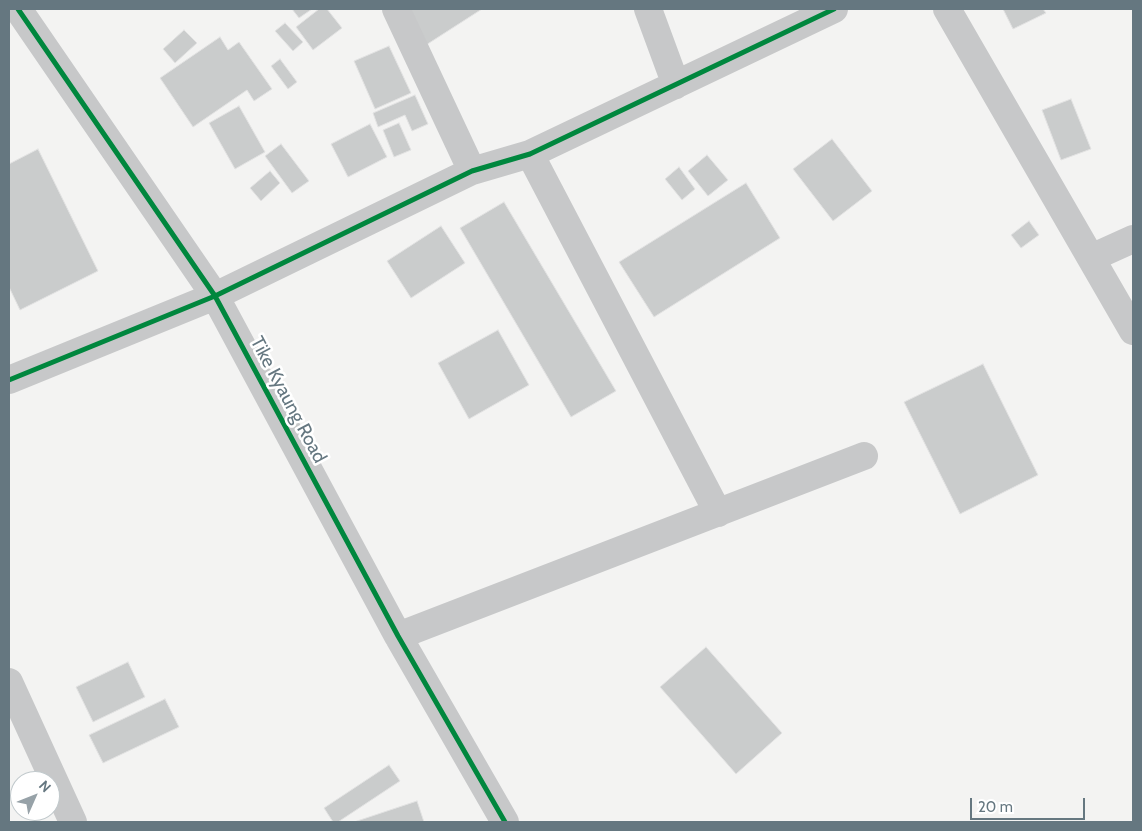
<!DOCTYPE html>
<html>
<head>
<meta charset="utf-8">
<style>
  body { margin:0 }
  #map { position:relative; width:1142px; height:831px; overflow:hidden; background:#f3f3f2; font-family:Cabin,sans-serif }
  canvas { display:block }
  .frame { position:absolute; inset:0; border:10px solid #657780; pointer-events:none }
  .north { position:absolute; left:10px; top:771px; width:50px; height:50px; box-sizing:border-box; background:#fff; border:1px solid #c1c9cc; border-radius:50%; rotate:46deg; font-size:14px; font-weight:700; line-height:20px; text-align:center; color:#657780 }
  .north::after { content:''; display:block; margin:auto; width:18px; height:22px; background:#97a2a8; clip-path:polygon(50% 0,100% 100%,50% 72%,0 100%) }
  .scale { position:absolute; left:970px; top:798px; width:115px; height:22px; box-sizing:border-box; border:2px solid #657780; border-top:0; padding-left:6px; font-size:15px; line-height:18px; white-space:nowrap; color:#657780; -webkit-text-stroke:4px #fff; paint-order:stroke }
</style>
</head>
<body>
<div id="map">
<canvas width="1142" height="831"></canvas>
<div class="frame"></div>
<div class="north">N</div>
<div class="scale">20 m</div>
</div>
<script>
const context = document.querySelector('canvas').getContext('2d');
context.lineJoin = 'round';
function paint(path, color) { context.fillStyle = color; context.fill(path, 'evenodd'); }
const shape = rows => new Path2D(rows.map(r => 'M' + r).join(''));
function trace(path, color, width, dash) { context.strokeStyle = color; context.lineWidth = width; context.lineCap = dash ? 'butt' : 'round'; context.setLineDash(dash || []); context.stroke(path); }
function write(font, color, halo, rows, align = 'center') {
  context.font = font + ' Cabin,sans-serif'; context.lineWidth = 5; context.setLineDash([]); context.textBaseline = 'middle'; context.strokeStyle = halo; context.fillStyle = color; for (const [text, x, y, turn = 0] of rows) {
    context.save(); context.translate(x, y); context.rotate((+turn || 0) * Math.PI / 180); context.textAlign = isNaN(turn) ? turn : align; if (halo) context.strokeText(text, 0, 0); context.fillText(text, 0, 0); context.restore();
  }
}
const building = shape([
  [292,9,312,9,299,18,292,9],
  [319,9,327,9,342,28,313,50,296,27,319,9],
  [412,9,482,9,426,45,405,13,412,9],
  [1003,9,1043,9,1046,13,1013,29,1003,9],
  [285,23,303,42,293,51,275,31,285,23],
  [184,30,197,43,175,63,163,49,184,30],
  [220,37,228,50,239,42,272,89,254,101,247,90,193,127,160,78,220,37],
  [389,46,411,93,375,109,354,61,389,46],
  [280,59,297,82,288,89,271,66,280,59],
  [415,95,428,124,412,131,405,115,378,127,373,113,415,95],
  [1071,99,1091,149,1061,160,1042,110,1071,99],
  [239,106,265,152,235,169,209,123,239,106],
  [399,123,411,150,394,157,383,130,399,123],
  [370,124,387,157,348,177,331,144,370,124],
  [832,139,872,191,833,221,793,169,832,139],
  [281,144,309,181,292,193,265,156,281,144],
  [38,149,98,271,20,310,9,287,9,164,38,149],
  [707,155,728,180,708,196,688,171,707,155],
  [679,167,695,189,682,200,665,179,679,167],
  [270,171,280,183,261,201,250,188,270,171],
  [746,183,780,238,654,317,619,262,746,183],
  [504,202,616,391,571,417,460,228,504,202],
  [1029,221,1039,235,1021,248,1011,235,1029,221],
  [441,226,465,263,411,298,387,261,441,226],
  [498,330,529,385,469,419,438,363,498,330],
  [983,364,1038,475,960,514,904,402,983,364],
  [706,647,782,733,736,774,660,687,706,647],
  [128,662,145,697,93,722,76,687,128,662],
  [165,699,179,727,103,763,89,735,165,699],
  [389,765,400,781,338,822,333,822,324,808,389,765],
  [417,801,424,822,354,822,417,801]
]);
const street = shape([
  [18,9,215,296,398,636,505,822],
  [396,9,472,171],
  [648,9,676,85],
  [947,9,1133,331],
  [530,154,718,513],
  [1091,258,1133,239],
  [9,380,215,296,472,171,530,154,834,9],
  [398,636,864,456],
  [9,682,73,822]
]);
const cycleway = shape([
  [18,9,215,296,398,636,505,822],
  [9,380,215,296,472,171,530,154,834,9]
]);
const streetNames = [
  ["Tike Kyaung Road",288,400,62]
];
paint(building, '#cacccc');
trace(building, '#e2e2e2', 1);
trace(street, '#c7c8c9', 28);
trace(cycleway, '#00873e', 5);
write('19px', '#657780', '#fff', streetNames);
</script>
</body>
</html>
